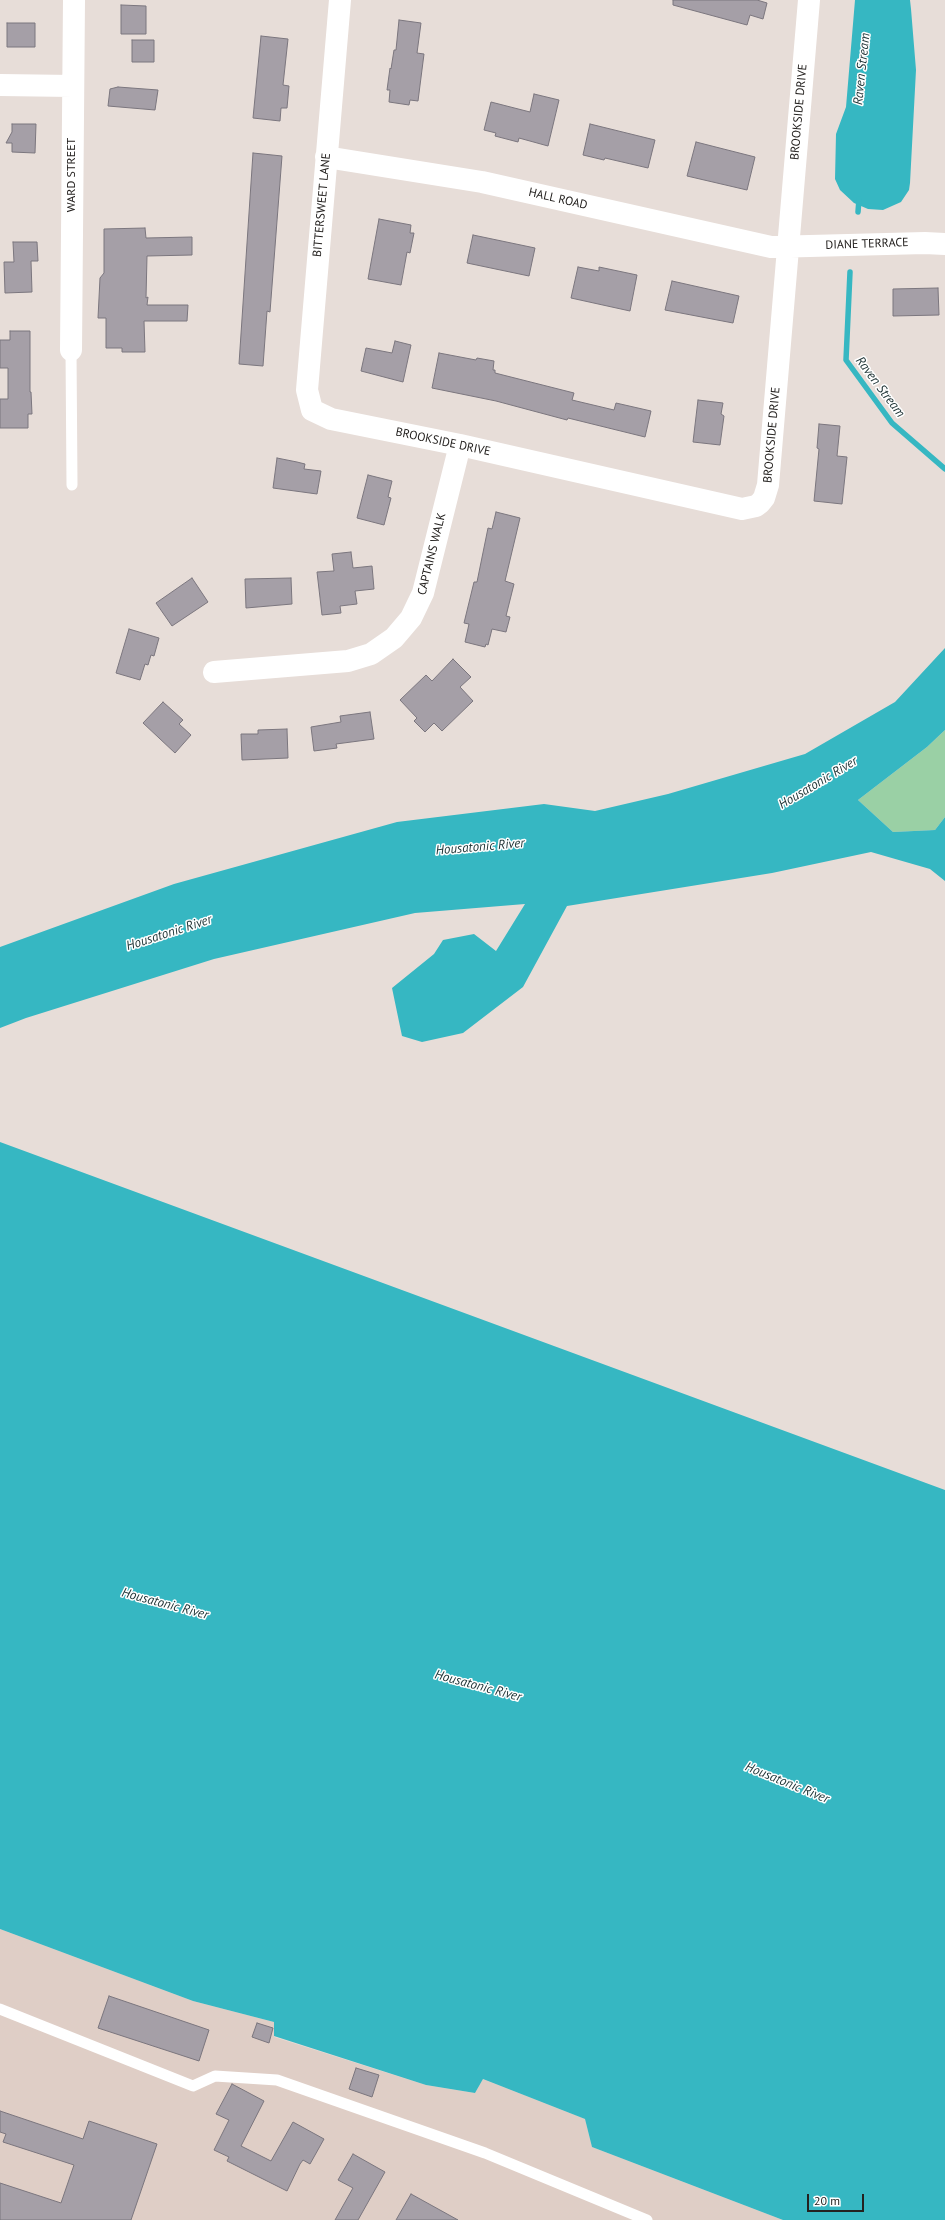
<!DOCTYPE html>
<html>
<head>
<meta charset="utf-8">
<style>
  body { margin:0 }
  #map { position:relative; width:945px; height:2220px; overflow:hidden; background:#e7ddd8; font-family:"PT Sans",sans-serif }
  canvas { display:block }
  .scale { position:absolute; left:807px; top:2194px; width:57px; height:18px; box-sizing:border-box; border:2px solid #24211f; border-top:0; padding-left:5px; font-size:12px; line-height:14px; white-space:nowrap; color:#24211f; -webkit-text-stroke:3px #fff; paint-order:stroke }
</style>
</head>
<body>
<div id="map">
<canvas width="945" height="2220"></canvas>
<div class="scale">20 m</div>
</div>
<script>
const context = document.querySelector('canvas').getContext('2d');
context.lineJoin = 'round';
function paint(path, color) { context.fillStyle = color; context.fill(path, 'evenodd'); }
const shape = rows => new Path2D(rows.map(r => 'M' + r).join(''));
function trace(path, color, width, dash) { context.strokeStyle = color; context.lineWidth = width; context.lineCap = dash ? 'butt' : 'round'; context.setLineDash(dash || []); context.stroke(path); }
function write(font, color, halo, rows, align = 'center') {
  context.font = font + ' "PT Sans",sans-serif'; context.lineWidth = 3; context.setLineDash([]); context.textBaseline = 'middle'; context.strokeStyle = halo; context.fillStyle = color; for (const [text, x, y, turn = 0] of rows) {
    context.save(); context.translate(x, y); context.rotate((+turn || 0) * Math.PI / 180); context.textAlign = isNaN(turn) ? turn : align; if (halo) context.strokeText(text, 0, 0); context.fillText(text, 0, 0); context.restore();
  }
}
const built = shape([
  [0,1929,193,2001,274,2022,274,2037,426,2085,475,2093,483,2079,585,2119,592,2147,783,2220,0,2220]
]);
const green = shape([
  [945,730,945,817,935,830,893,832,858,800,927,747]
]);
const water = shape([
  [855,0,910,0,911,9,916,70,910,183,909,190,901,202,883,210,868,209,854,203,840,190,835,179,836,134,846,107],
  [945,648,945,730,927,747,858,800,893,832,935,830,945,817,945,881,930,869,871,852,772,873,567,906,523,987,463,1033,422,1042,402,1036,392,988,434,954,443,940,474,934,496,951,525,904,415,913,214,959,26,1018,0,1028,0,947,174,884,397,822,544,804,595,811,668,794,805,754,895,702],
  [0,1142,945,1490,945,2220,783,2220,592,2147,585,2119,483,2079,475,2093,426,2085,274,2036,274,2022,193,2001,0,1929]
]);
const stream = shape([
  [858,212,859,199],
  [850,272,846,360,892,423,945,469]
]);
const building = shape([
  [673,0,757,0,767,3,763,19,750,15,747,25,673,5,673,0],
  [121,5,146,6,146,34,121,34,121,5],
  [399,20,421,23,417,53,424,54,418,101,410,100,409,105,389,102,390,90,387,90,390,68,391,69,394,50,396,50,399,20],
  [7,23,35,23,35,47,7,47,7,23],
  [261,36,288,39,283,85,289,86,287,108,281,108,280,121,253,118,261,36],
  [132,40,154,40,154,62,132,62,132,40],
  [118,87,158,90,155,110,108,106,110,89,118,87],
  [534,94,559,100,548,146,519,138,518,142,495,136,496,133,484,130,491,102,530,112,534,94],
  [12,124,36,124,35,153,12,152,12,143,6,143,12,132,12,124],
  [590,124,655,140,648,168,605,158,604,160,583,155,590,124],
  [696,142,755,157,747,190,687,176,696,142],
  [253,153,282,156,270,312,267,311,263,366,239,364,253,153],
  [379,219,411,225,410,233,414,233,410,253,407,252,401,285,368,279,379,219],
  [145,228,146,238,192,237,192,255,147,256,146,298,148,297,147,305,188,305,187,321,144,321,145,352,122,352,122,348,106,348,106,318,98,318,100,278,104,273,104,229,145,228],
  [473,235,535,248,529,276,467,263,473,235],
  [13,242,37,242,38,261,31,261,32,292,5,293,4,262,14,262,13,242],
  [578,267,599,271,599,267,637,275,630,311,571,298,578,267],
  [672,281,739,296,733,323,665,310,672,281],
  [938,288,939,315,893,316,893,289,938,288],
  [10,331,30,331,30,392,31,392,32,414,28,414,28,428,0,428,0,399,8,399,8,368,0,368,0,340,10,340,10,331],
  [395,341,411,345,403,382,361,371,366,348,392,353,395,341],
  [439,353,476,360,477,358,494,361,493,370,495,370,495,373,574,393,572,400,614,410,616,403,651,411,645,437,568,418,567,420,496,401,432,388,439,353],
  [698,400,723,403,721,414,724,416,720,445,693,442,698,400],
  [819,424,840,426,837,456,847,457,842,504,814,501,819,449,817,448,819,424],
  [277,458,297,462,305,464,304,469,321,471,317,494,273,488,277,458],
  [368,475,392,481,388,497,391,498,384,525,357,518,368,475],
  [496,512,520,518,505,581,514,584,506,616,510,617,506,632,492,629,488,645,486,644,485,647,465,642,469,624,464,623,474,582,477,582,488,528,492,529,496,512],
  [351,552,353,568,372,566,374,589,355,591,357,604,340,606,341,613,322,615,317,572,334,571,332,554,351,552],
  [192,578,208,602,172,626,156,603,192,578],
  [291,578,292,604,246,608,245,579,291,578],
  [129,629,159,638,154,656,151,655,148,665,145,664,140,680,116,673,129,629],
  [453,659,471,677,460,687,473,701,442,731,434,723,425,732,414,721,417,718,400,700,426,675,432,681,453,659],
  [163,702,183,720,179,724,191,735,175,753,143,723,163,702],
  [370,712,374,739,336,744,337,748,314,751,311,727,341,722,340,716,370,712],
  [287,729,288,758,242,760,241,734,258,734,258,730,287,729],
  [109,1996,209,2030,199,2061,98,2028,109,1996],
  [257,2023,273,2028,269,2043,252,2037,257,2023],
  [356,2068,379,2075,372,2097,349,2089,356,2068],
  [232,2084,264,2101,241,2146,271,2161,293,2122,324,2139,310,2164,303,2160,300,2164,287,2191,227,2161,229,2157,214,2150,229,2120,216,2114,232,2084],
  [0,2111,83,2139,89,2121,157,2144,131,2220,0,2220,0,2183,61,2203,74,2165,3,2142,6,2134,0,2132,0,2111],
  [353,2154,385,2172,358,2220,335,2220,353,2188,338,2180,353,2154],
  [411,2194,458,2220,396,2220,411,2194]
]);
const service = shape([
  [71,350,72,485],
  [0,2009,193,2086,215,2076,277,2080,485,2153,647,2220]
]);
const minor = shape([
  [340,0,307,390,312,410,331,419,460,445,742,509,756,506,760,503,764,498,768,485,809,0],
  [0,85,73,86],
  [326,157,482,182,771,247,925,243,945,244],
  [71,350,74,0],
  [214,672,348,661,371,654,394,638,411,618,423,593,460,445]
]);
const streetNames = [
  ["BROOKSIDE DRIVE",799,112,-85],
  ["WARD STREET",72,175,-90],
  ["HALL ROAD",558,199,13],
  ["BITTERSWEET LANE",322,205,-85],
  ["DIANE TERRACE",867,244,-2],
  ["BROOKSIDE DRIVE",772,435,-85],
  ["BROOKSIDE DRIVE",443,442,12],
  ["CAPTAINS WALK",432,554,-76]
];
const waterNames = [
  ["Raven Stream",862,69,-84],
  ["Raven Stream",880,387,53],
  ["Housatonic River",818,783,-31],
  ["Housatonic River",480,847,-5],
  ["Housatonic River",169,933,-18],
  ["Housatonic River",165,1604,15],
  ["Housatonic River",478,1686,15],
  ["Housatonic River",787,1783,22]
];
paint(built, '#dfcec6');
paint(green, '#9ad0a5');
paint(water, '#36b7c2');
trace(stream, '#36b7c2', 5.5);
paint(building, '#a59fa7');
trace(building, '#7b767e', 1);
trace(service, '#fff', 11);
trace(minor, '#fff', 22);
write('12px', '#24211f', '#fff', streetNames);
write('italic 13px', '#1e3335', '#fff', waterNames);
</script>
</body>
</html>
